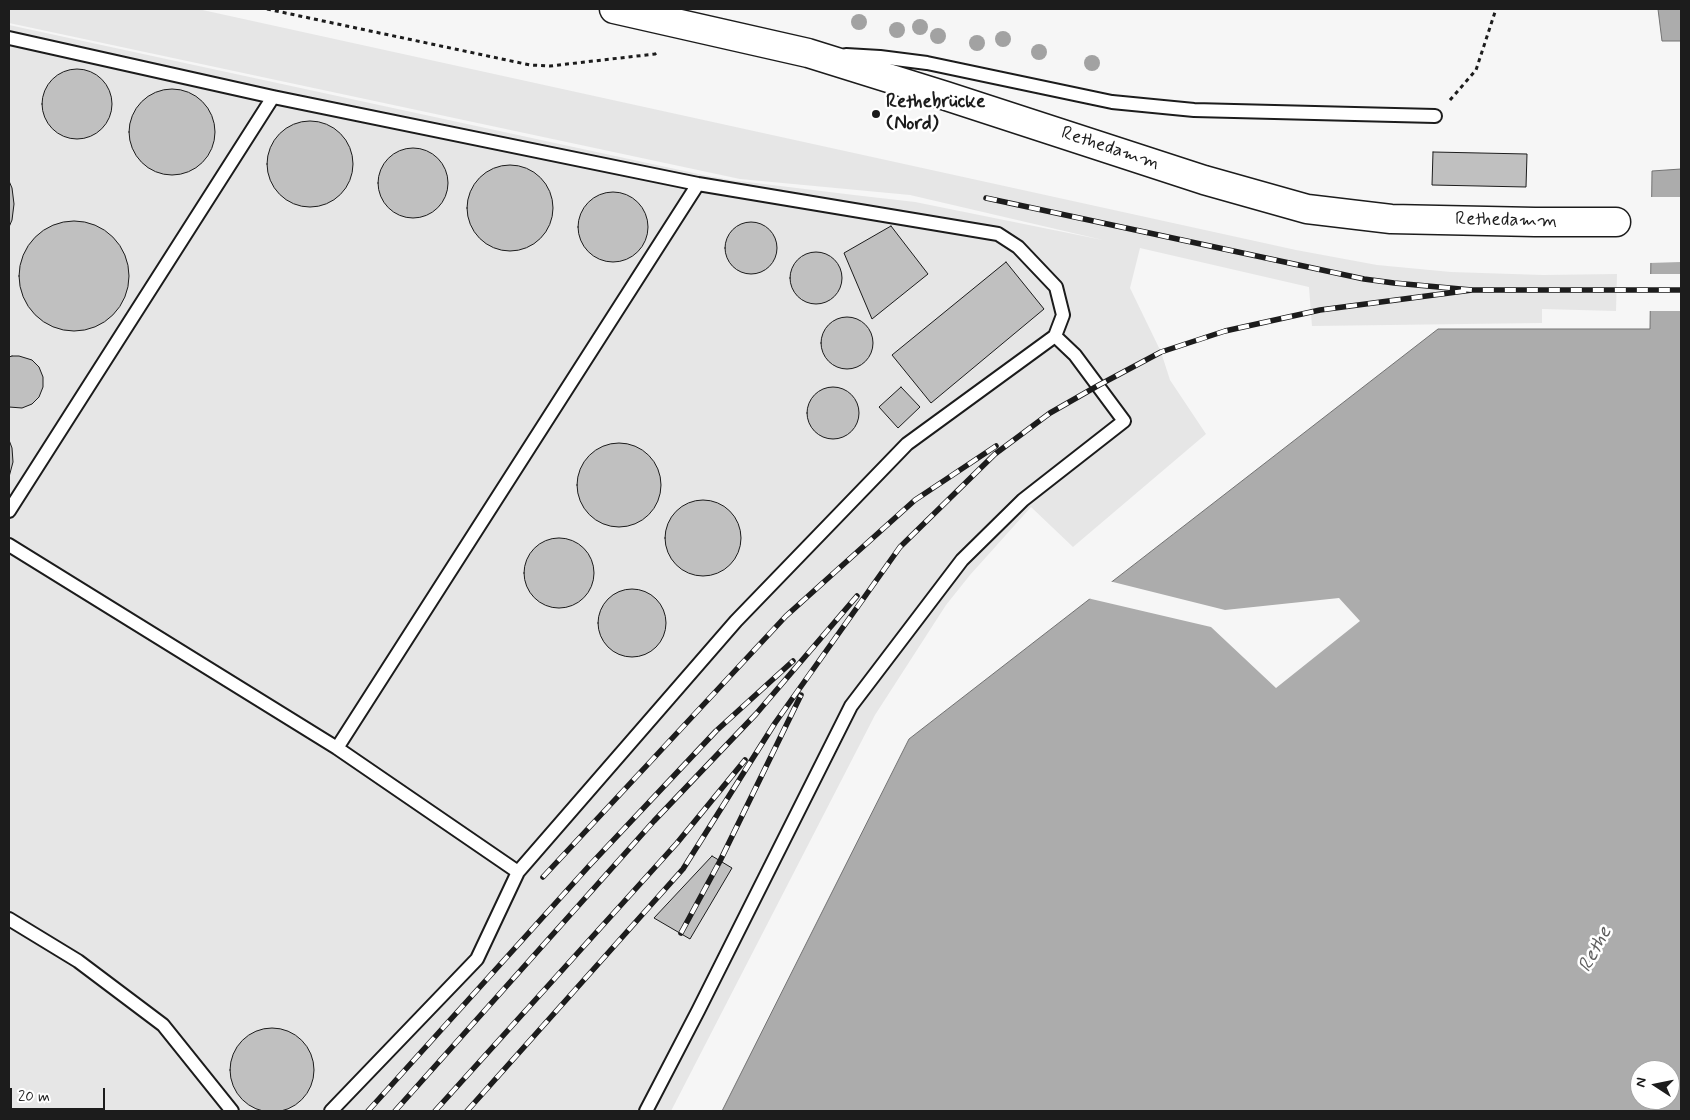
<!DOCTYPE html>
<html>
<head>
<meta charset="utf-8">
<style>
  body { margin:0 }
  #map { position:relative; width:1690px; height:1120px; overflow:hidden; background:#f6f6f6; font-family:Mynerve,sans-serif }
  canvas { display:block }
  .frame { position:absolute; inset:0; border:10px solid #1c1c1c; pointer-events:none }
  .north { position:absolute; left:1630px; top:1060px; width:50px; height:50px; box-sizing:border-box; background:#fff; border:1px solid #a4a4a4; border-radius:50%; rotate:281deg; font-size:14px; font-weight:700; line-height:20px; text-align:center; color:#1c1c1c }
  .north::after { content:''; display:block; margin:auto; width:18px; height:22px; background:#1c1c1c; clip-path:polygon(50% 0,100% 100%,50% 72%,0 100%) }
  .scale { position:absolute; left:10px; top:1088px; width:95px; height:22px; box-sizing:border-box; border:2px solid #1c1c1c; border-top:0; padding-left:6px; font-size:15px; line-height:18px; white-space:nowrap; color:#1c1c1c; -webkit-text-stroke:4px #fff; paint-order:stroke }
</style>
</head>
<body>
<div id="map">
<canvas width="1690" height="1120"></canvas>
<div class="frame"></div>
<div class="north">N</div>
<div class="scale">20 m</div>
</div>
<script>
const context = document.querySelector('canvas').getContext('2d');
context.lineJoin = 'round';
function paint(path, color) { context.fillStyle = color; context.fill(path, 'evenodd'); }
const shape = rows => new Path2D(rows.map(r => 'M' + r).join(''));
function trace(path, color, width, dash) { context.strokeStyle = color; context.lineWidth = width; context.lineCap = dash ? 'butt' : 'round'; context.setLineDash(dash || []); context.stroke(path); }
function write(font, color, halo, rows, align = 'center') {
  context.font = font + ' Mynerve,sans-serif'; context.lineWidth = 5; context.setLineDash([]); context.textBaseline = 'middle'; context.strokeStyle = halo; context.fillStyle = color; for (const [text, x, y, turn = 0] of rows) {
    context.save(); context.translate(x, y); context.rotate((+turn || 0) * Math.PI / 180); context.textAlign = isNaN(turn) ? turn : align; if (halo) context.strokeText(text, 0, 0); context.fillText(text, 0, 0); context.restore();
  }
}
const built = shape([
  [9,9,198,9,1296,250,1377,265,1451,272,1543,275,1617,274,1616,311,1542,309,1542,323,1312,326,1309,287,1140,248,1130,288,1161,352,1170,380,1206,434,1073,547,1031,507,970,575,946,605,875,715,671,1111,9,1111,9,25,703,175,731,180,854,195,915,202,1103,240,910,195,740,179,9,23]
]);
const water = shape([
  [1658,9,1681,9,1681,41,1662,41,1658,9],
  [1681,169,1681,1111,722,1111,909,739,1438,329,1650,329,1652,171,1681,169],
  [1640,1070,1670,1070,1670,1100,1640,1100,1640,1070]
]);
const pier = shape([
  [1649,197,1681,197,1681,262,1649,263],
  [1649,274,1681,274,1681,311,1648,311],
  [1109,581,1225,610,1339,598,1360,621,1276,688,1211,627,1087,598]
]);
const building = shape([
  '42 104a35 35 0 1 1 70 0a35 35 0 1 1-70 0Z',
  '129 132a43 43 0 1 1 86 0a43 43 0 1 1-86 0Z',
  '267 164a43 43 0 1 1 86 0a43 43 0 1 1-86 0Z',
  '378 183a35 35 0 1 1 70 0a35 35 0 1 1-70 0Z',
  [1433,152,1527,154,1526,187,1432,185,1433,152],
  '467 208a43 43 0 1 1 86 0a43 43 0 1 1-86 0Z',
  [9,181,12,188,14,204,12,220,9,227,9,181],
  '578 227a35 35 0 1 1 70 0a35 35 0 1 1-70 0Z',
  '19 276a55 55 0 1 1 110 0a55 55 0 1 1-110 0Z',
  '725 248a26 26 0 1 1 52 0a26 26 0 1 1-52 0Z',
  [891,226,928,274,872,319,844,253,891,226],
  '790 278a26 26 0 1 1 52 0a26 26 0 1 1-52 0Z',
  [1006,262,1044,309,931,403,892,355,1006,262],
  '821 343a26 26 0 1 1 52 0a26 26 0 1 1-52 0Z',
  [12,356,19,356,32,360,39,367,43,377,43,387,39,397,32,404,22,408,9,407,9,357,12,356],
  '807 413a26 26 0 1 1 52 0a26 26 0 1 1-52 0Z',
  [901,387,920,407,898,428,879,407,901,387],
  [9,440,12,448,13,462,9,477,9,440],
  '577 485a42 42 0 1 1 84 0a42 42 0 1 1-84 0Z',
  '665 538a38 38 0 1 1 76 0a38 38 0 1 1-76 0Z',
  '524 573a35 35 0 1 1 70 0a35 35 0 1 1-70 0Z',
  '598 623a34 34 0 1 1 68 0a34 34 0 1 1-68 0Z',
  [712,856,732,868,690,939,654,918,712,856],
  '230 1070a42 42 0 1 1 84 0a42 42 0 1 1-84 0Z'
]);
const path = shape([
  [267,9,530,65,550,66,655,54,659,51],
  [1450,100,1476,70,1496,9]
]);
const lane = shape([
  [9,38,273,97,698,184,998,234,1018,247,1056,287,1063,315,1055,336,1075,355,1124,421,1023,500,962,560,851,706,698,1011,646,1111],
  [846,55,880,57,927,63,1112,102,1194,110,1435,116],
  [9,511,273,97],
  [9,545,337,748],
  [518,872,337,748,698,184],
  [9,919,78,961,163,1025,232,1111],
  [331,1111,477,959,518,872,736,621,907,444,1055,336]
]);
const secondary = shape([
  [614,9,808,53,946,96,1204,180,1307,209,1391,219,1535,222,1616,222]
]);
const rail = shape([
  [986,198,1364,279,1394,283,1472,290,1681,290],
  [543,877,786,616,915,500,996,446],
  [681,933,720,861,801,695],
  [368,1111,589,866,716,731,793,661],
  [395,1111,654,821,756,714,857,596],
  [435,1111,677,843,745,760],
  [467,1111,683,869,775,723,900,547,995,454,1050,413,1099,385,1161,352,1225,331,1320,310,1472,290]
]);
const trees = [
  [859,22],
  [920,27],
  [897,30],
  [938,36],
  [1003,39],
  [977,43],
  [1039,52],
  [1092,63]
];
const markers = [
  [876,114,5,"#1c1c1c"]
];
const poiNames = [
  ["Rethebrücke",886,103],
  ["(Nord)",886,125]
];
const streetNames = [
  ["Rethedamm",1110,149,18],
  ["Rethedamm",1506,221,1]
];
const waterNames = [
  ["Rethe",1596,950,-62]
];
paint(built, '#e6e6e6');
paint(water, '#acacac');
trace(water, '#727272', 1);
paint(pier, '#f6f6f6');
paint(building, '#c0c0c0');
trace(building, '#1c1c1c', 1);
trace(lane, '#1c1c1c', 16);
trace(secondary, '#1c1c1c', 31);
trace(path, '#1c1c1c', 3, [4, 4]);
trace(lane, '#fff', 12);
trace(secondary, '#fff', 28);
trace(rail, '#1c1c1c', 5.5);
trace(rail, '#fff', 4, [11]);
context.fillStyle = '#a2a2a2';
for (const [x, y] of trees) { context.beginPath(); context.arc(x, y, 8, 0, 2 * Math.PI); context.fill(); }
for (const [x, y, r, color] of markers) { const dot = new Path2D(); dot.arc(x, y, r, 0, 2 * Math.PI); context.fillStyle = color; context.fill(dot); trace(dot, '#fff', 2); }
write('bold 19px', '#1c1c1c', '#fff', poiNames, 'left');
write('19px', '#1c1c1c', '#fff', streetNames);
write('italic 20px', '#5d5d5d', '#fff', waterNames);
</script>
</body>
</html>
